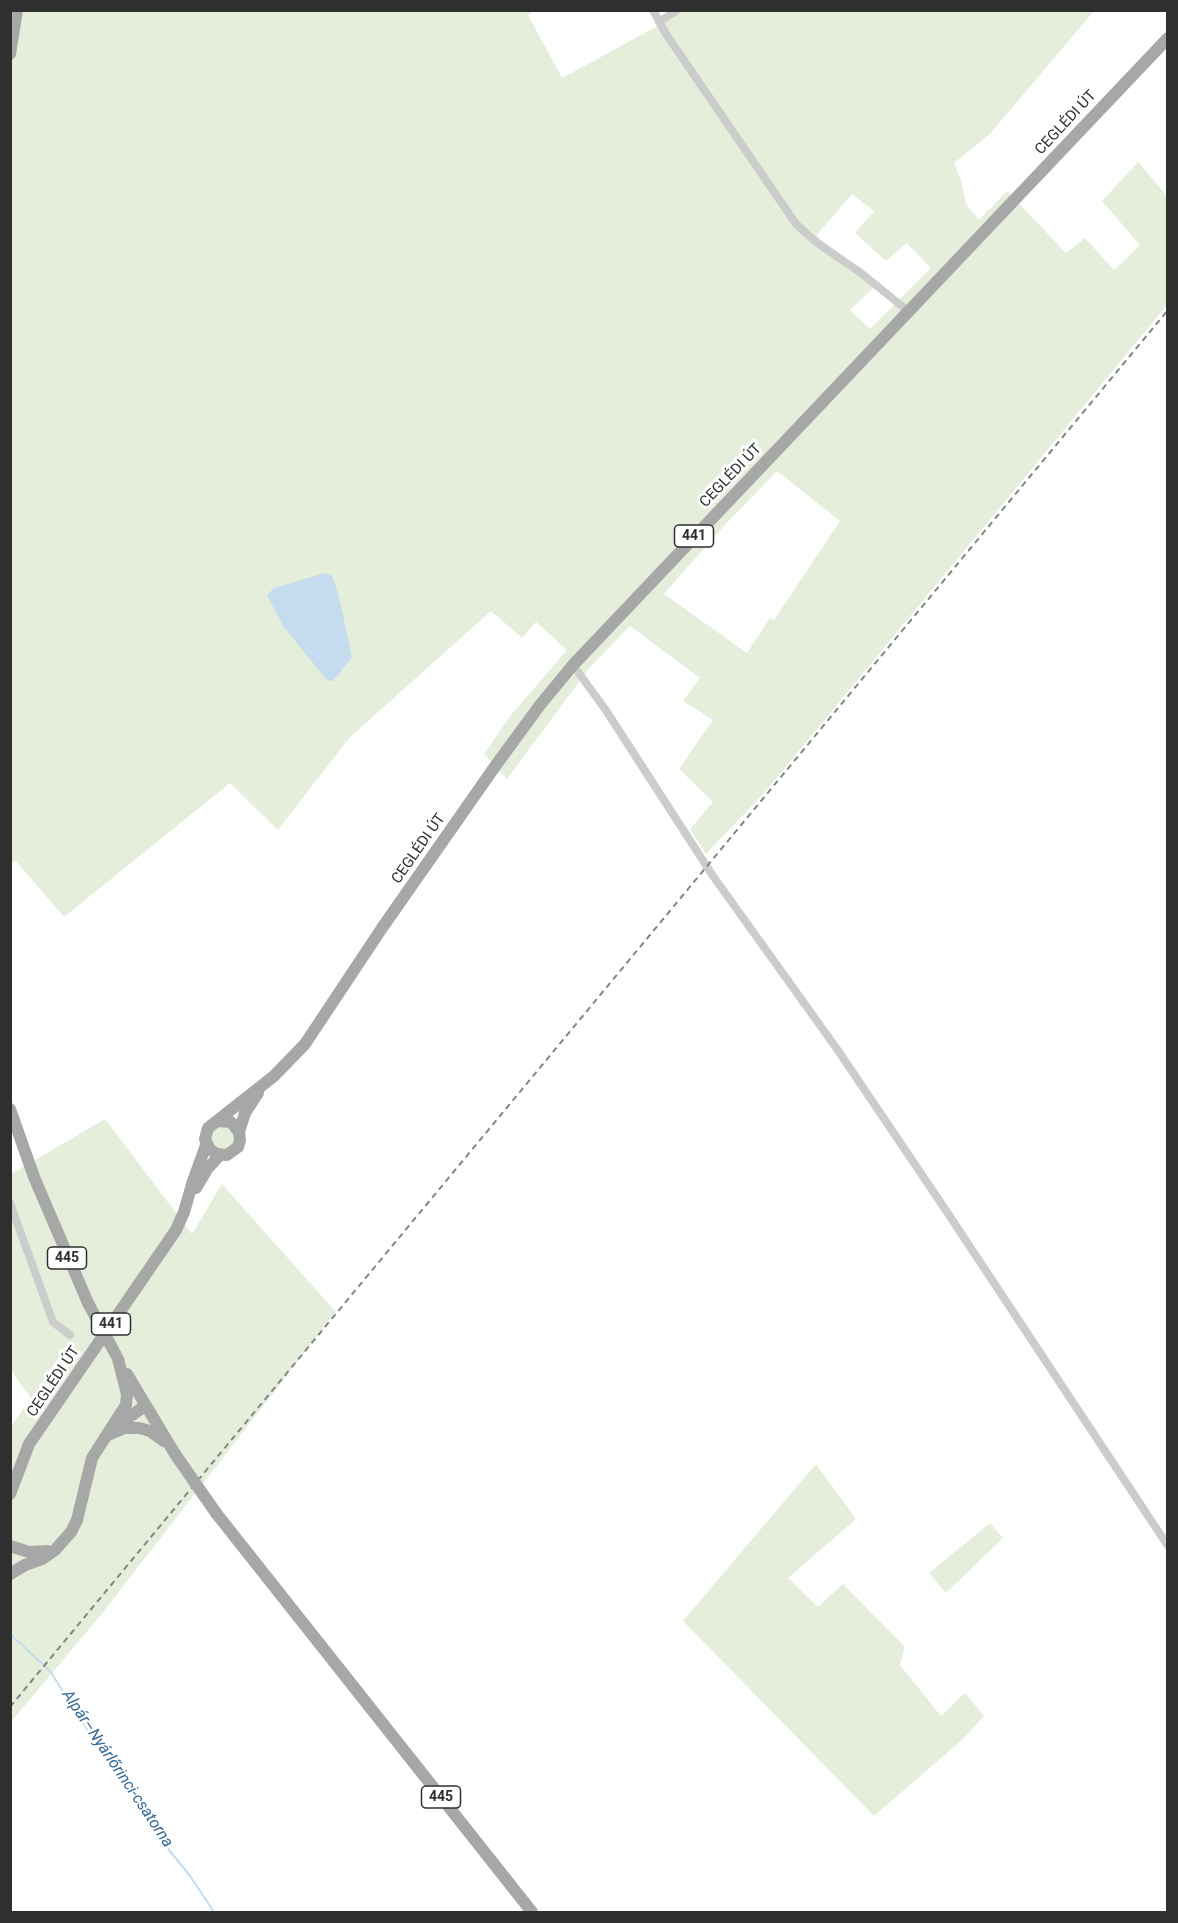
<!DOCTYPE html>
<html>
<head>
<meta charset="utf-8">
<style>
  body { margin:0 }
  #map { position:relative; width:1178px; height:1923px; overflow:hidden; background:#fff; font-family:Roboto,sans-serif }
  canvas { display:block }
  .frame { position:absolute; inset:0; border:12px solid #2f2f2f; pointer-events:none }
</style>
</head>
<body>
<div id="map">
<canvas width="1178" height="1923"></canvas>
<div class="frame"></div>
</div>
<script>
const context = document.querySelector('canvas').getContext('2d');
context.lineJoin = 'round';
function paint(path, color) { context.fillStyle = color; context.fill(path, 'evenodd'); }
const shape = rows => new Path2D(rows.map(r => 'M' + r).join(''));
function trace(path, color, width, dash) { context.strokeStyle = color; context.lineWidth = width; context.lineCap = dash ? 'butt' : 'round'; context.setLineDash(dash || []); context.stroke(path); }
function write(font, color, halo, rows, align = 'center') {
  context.font = font + ' Roboto,sans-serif'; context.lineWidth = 6; context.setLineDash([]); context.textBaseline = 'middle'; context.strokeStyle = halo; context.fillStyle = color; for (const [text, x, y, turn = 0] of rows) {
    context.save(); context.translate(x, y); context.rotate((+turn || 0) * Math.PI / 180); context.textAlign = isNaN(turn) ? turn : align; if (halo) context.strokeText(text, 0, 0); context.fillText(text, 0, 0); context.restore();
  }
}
const green = shape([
  [11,11,534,11,528,15,562,78,665,22,681,11,1094,11,989,135,954,163,961,180,966,204,979,220,1007,191,1066,253,1085,238,1114,270,1140,245,1102,201,1138,162,1167,196,1167,305,765,792,706,854,690,829,713,802,679,769,713,720,683,701,700,678,630,626,590,667,507,779,484,754,511,715,567,650,536,622,522,638,491,611,349,738,278,830,230,783,64,917,15,860,11,864],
  [852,194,874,211,855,233,886,261,907,243,931,268,870,329,850,310,878,283,816,236],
  [777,471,840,521,774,620,770,618,747,653,664,594,723,527],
  [105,1119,192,1234,222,1184,336,1312,100,1616,11,1722,11,1427,31,1398,11,1370,11,1174],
  [218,1125,233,1128,236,1143,224,1152,211,1145,210,1133],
  [816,1464,856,1519,788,1578,818,1607,843,1584,905,1647,900,1665,941,1716,965,1693,984,1716,963,1739,874,1816,683,1621],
  [990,1523,1003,1538,946,1593,929,1573]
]);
const water = shape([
  [325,573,332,576,338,593,352,657,333,681,327,680,283,626,267,595,274,588]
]);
const stream = shape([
  [10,1634,50,1671,101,1751,169,1850,190,1876,214,1912]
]);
const minor = shape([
  [653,10,666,34,796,224,816,242,861,273,908,311],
  [659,22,677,10],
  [573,665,605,709,713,876,837,1049,945,1209,1168,1546],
  [10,1203,53,1322,70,1335]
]);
const primary = shape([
  [10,54,17,10],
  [10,1109,34,1177,88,1303],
  [218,1121,231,1122,239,1132,240,1140,238,1147,227,1155,216,1154,209,1148,205,1139,208,1128,274,1076,305,1044,382,928,496,765,540,705,573,665,1168,38],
  [239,1132,245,1113,258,1093],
  [196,1188,208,1168,220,1155],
  [127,1374,175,1454],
  [116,1426,145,1406],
  [106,1436,124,1428,139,1428,150,1431,164,1441],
  [10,1494,29,1444,176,1230,184,1212,193,1181,206,1145],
  [216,1513,532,1912],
  [10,1546,29,1552,48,1551],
  [10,1574,25,1565,42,1559,55,1550,71,1532,77,1520,92,1458,126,1405,127,1394,118,1359]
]);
const rail = shape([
  [10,1707,1168,310]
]);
const primaryBridge = shape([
  [88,1303,116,1355],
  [175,1454,216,1513]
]);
const shields = [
  [694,536,39],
  [67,1258,39],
  [111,1324,39],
  [441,1797,39]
];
const shieldNames = [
  ["441",694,536],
  ["445",67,1258],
  ["441",111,1324],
  ["445",441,1797]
];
const streetNames = [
  ["CEGLÉDI ÚT",1066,123,-47],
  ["CEGLÉDI ÚT",731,476,-46],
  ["CEGLÉDI ÚT",419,849,-55],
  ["CEGLÉDI ÚT",54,1382,-56]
];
const waterNames = [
  ["Alpár–Nyárlőrinci-csatorna",117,1769,56]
];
paint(green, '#e4eedb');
paint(water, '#c5dcef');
trace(stream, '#c5dcef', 2);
trace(minor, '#ccc', 8);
trace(primary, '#a7a7a7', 12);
trace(rail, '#848484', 2, [6, 4.5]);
trace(primaryBridge, '#a7a7a7', 12);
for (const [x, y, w] of shields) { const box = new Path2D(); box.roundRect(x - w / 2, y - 11, w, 22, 4.5); context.fillStyle = '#fff'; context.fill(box); trace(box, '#2f2f2f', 1.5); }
write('bold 14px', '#2f2f2f', null, shieldNames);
write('15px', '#2f2f2f', '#fff', streetNames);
write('italic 16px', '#346a9a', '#fff', waterNames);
</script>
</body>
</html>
